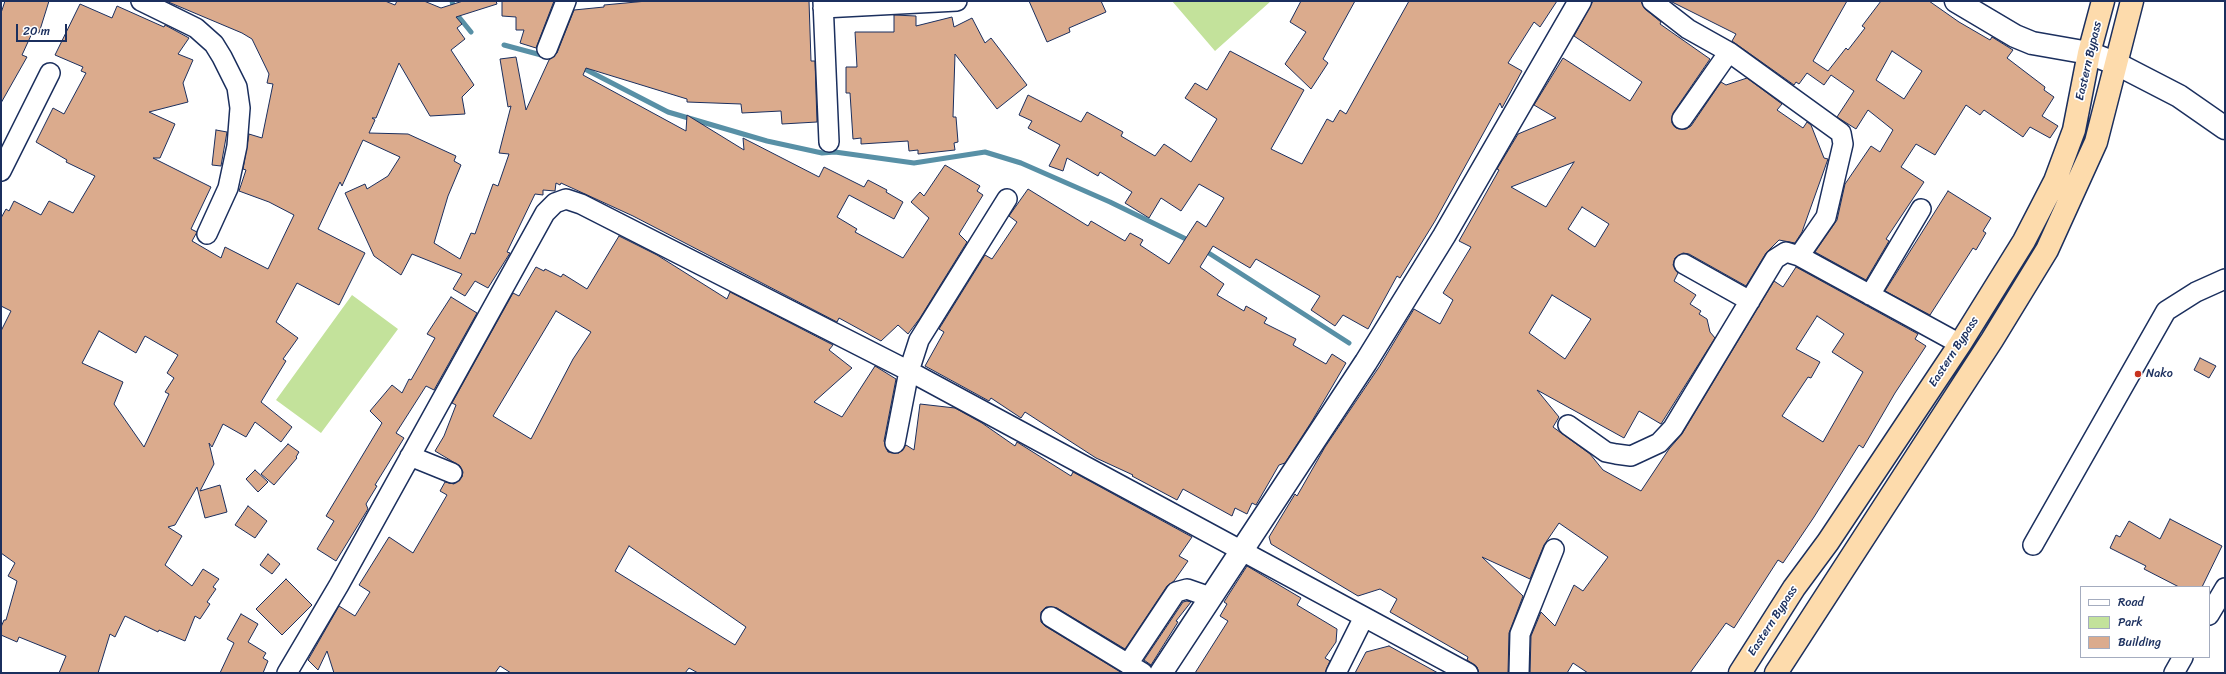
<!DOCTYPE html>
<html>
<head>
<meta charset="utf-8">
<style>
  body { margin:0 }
  #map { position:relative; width:2226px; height:674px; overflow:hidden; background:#fff; font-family:Sriracha,sans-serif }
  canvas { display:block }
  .frame { position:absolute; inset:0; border:2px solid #1b2f5e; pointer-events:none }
  .legend { position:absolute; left:2080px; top:586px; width:130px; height:72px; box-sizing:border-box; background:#fff; border:1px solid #a4acbf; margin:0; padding:5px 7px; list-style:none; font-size:12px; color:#1b2f5e }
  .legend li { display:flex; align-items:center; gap:8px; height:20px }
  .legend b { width:20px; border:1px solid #a4acbf }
  .scale { position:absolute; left:16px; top:24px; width:51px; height:18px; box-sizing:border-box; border:2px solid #1b2f5e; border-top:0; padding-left:5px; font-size:12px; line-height:14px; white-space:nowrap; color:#1b2f5e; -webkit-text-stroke:3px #fff; paint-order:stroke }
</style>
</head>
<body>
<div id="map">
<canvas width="2226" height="674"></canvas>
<div class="frame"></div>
<ul class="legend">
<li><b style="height:5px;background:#fff"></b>Road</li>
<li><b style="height:11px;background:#c3e29b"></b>Park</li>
<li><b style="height:11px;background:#dbab8d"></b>Building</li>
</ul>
<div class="scale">20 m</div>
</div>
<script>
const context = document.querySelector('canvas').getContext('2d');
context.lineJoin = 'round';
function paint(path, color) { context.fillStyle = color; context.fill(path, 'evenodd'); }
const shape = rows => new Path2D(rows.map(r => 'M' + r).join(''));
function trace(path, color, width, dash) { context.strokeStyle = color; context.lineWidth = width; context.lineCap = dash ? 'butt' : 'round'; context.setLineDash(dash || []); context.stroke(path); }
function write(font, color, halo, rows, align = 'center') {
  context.font = font + ' Sriracha,sans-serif'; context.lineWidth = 3.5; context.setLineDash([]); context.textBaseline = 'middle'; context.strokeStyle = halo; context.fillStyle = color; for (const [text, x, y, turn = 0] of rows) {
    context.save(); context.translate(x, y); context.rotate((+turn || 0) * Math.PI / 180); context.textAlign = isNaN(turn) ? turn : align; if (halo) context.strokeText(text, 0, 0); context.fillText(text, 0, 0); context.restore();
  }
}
const green = shape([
  [1172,1,1271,1,1215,51],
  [352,295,398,329,321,433,276,400]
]);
const stream = shape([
  [452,1,454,11,471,32],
  [504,45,545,56],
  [579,66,668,112,767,141,822,153,835,152,914,163,985,152,1021,163,1110,202,1190,241],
  [1204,250,1349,343]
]);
const building = shape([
  [5,1,49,1,39,33,33,31,22,55,27,57,1,103,1,13,5,1],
  [166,1,385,1,395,5,397,1,424,1,441,8,463,1,496,1,497,4,456,17,462,24,457,28,465,39,451,50,474,85,462,97,465,114,430,116,399,63,376,118,372,118,375,120,369,133,408,134,456,156,454,161,461,165,448,196,434,243,460,259,471,233,475,234,493,184,498,186,509,154,499,153,511,106,508,107,500,59,516,57,526,110,549,60,557,53,574,10,604,7,604,5,647,1,809,1,811,61,815,61,817,122,782,124,781,111,742,113,741,104,687,102,687,99,586,68,583,75,686,131,687,115,744,150,743,138,819,177,824,167,864,187,868,180,887,190,886,192,903,202,894,219,849,195,837,217,857,229,855,232,903,258,929,218,911,202,920,192,924,196,945,165,980,186,977,191,983,195,959,234,967,242,920,318,908,334,898,325,881,341,839,318,837,322,633,216,561,183,560,185,556,183,555,191,543,190,543,195,535,194,507,252,510,253,488,288,475,281,465,296,453,289,462,274,412,254,401,275,374,256,345,193,365,184,367,189,388,176,400,157,363,140,342,186,340,182,318,229,365,253,339,305,297,283,276,322,298,338,283,359,286,361,261,402,292,427,281,442,255,422,246,437,223,424,212,447,209,443,214,464,200,491,220,485,227,512,205,518,197,487,175,525,168,527,182,536,165,565,192,586,203,569,219,579,213,587,216,589,207,602,210,604,200,619,195,616,185,641,159,630,158,632,125,616,115,637,110,634,98,673,59,673,66,656,19,637,17,642,1,635,1,627,4,620,6,620,17,581,8,576,15,563,1,553,1,331,11,311,1,306,1,218,6,209,9,211,14,201,41,215,49,201,73,213,95,176,66,162,67,160,36,142,53,108,64,114,86,73,81,71,83,67,55,55,80,4,112,18,117,6,164,27,165,25,189,38,178,54,193,60,183,83,188,102,149,112,175,124,160,158,153,158,211,187,191,229,197,232,192,241,221,258,225,247,268,269,294,215,269,202,239,191,246,170,243,169,249,134,262,138,273,84,267,83,269,74,252,39,242,33,166,1],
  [99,331,136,353,145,336,178,355,167,373,174,378,165,392,169,394,144,447,114,404,123,382,82,363,99,331],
  [502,1,554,1,536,48,520,43,524,30,516,30,516,17,502,16,502,1],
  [1029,1,1101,1,1106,12,1069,28,1070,32,1047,42,1029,1],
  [1301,1,1355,1,1323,59,1328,63,1311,89,1285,64,1306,32,1290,22,1301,1],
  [1409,1,1557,1,1540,27,1534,22,1508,63,1522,71,1502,108,1500,103,1435,221,1400,278,1397,276,1368,329,1343,315,1335,326,1311,310,1320,296,1256,259,1250,268,1213,246,1200,267,1224,284,1217,295,1244,311,1246,306,1267,318,1264,323,1296,339,1293,345,1326,364,1332,354,1346,363,1312,421,1285,463,1279,465,1256,505,1252,503,1247,514,1235,508,1232,516,1183,489,1177,500,1132,476,1133,475,1096,458,1025,412,1021,418,991,398,989,401,925,366,944,332,939,329,985,255,992,259,1017,222,1009,216,1028,189,1088,226,1091,221,1125,241,1130,233,1143,240,1140,245,1169,264,1197,221,1206,227,1224,198,1199,184,1181,211,1161,198,1149,218,1125,203,1132,192,1100,172,1098,176,1067,158,1063,171,1049,166,1060,145,1028,128,1032,121,1019,115,1028,95,1081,122,1087,112,1123,132,1121,136,1155,156,1164,144,1191,162,1217,119,1185,98,1195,83,1207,90,1230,51,1304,90,1271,149,1302,164,1327,119,1333,122,1340,110,1346,114,1409,1],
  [1593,1,1641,1,1645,9,1661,22,1660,24,1710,59,1673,113,1672,123,1676,128,1686,129,1691,126,1721,82,1726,85,1747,78,1782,104,1777,110,1803,128,1807,122,1811,125,1824,158,1828,159,1802,232,1795,243,1779,240,1766,253,1746,286,1689,254,1683,253,1675,258,1673,265,1678,273,1674,281,1696,295,1690,304,1701,311,1699,314,1707,319,1710,332,1715,338,1661,424,1639,411,1624,438,1537,390,1559,417,1553,427,1590,454,1603,470,1641,491,1669,449,1682,434,1774,281,1783,287,1796,267,1918,334,1915,339,1926,346,1895,393,1863,448,1859,445,1814,517,1783,563,1778,560,1734,628,1726,623,1690,673,1588,673,1573,663,1567,673,1530,673,1531,636,1541,612,1555,626,1574,585,1583,591,1608,557,1559,523,1544,545,1530,579,1482,557,1523,596,1509,633,1508,673,1479,673,1477,667,1467,660,1468,657,1390,612,1397,599,1380,589,1358,596,1276,547,1271,544,1269,537,1295,494,1297,496,1325,447,1379,367,1414,309,1440,324,1453,300,1443,293,1471,247,1459,241,1499,170,1497,169,1518,134,1556,118,1534,105,1563,58,1630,101,1642,82,1574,36,1593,1],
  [1574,162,1546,207,1511,187,1574,162],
  [1582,207,1609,224,1595,247,1568,229,1582,207],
  [1552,295,1591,319,1565,359,1529,333,1552,295],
  [1817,316,1844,334,1832,352,1863,372,1823,442,1782,416,1808,377,1811,378,1820,362,1796,349,1817,316],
  [1670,1,1847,1,1813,61,1828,71,1846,48,1848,50,1865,28,1862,26,1881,1,1929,1,1959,22,1990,40,1992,37,2013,50,2007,58,2045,87,2044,90,2054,97,2042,116,2058,126,2050,138,2030,127,2023,137,1984,110,1980,115,1966,105,1935,155,1916,144,1901,167,1924,182,1886,239,1889,241,1866,280,1815,252,1837,220,1845,184,1871,146,1880,152,1893,130,1868,110,1856,129,1837,117,1854,91,1851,89,1831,75,1824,85,1807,73,1799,84,1796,82,1794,85,1732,41,1736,34,1670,1],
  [1892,51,1922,71,1904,99,1876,80,1892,51],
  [894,15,916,16,916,26,952,17,954,27,972,18,985,43,991,38,1027,85,997,109,955,54,953,117,956,117,958,142,954,143,955,150,918,154,918,150,909,151,908,141,861,144,861,138,853,139,850,93,846,93,846,67,857,67,855,32,894,32,894,15],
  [216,130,227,132,221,166,212,165,216,130],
  [1948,191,1991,218,1983,231,1986,233,1976,250,1973,248,1930,315,1885,291,1948,191],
  [619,236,657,255,727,299,730,292,833,345,829,350,852,368,814,402,842,417,875,366,896,379,884,441,888,452,899,453,906,445,914,450,920,404,955,408,982,423,1015,446,1017,442,1071,476,1073,472,1192,537,1179,556,1188,561,1174,581,1167,586,1125,649,1057,608,1046,607,1041,612,1041,622,1045,626,1122,673,698,673,689,668,685,673,511,673,500,666,495,673,334,673,327,651,318,670,308,660,339,606,355,616,370,592,359,585,389,537,413,553,447,495,440,491,445,482,454,484,462,477,463,472,460,466,435,451,444,436,456,405,452,403,513,293,519,296,536,267,544,271,545,269,561,277,563,274,587,289,619,236],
  [556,311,591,332,573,359,531,439,493,416,556,311],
  [629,546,746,627,735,645,615,571,629,546],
  [451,297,477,313,434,390,426,386,396,433,404,438,375,485,377,486,366,504,368,509,336,561,317,549,334,521,326,516,382,423,370,411,392,385,402,393,409,379,411,380,435,338,427,334,451,297],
  [2200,358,2216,366,2209,378,2194,370,2200,358],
  [288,444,299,452,296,457,297,458,274,485,261,474,288,444],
  [255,470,268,482,258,492,246,479,255,470],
  [248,506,267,521,255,538,235,525,248,506],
  [2170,519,2222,546,2202,587,2179,587,2144,569,2146,566,2110,548,2116,535,2120,537,2129,521,2160,539,2170,519],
  [268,554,280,564,272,574,260,565,268,554],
  [1247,566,1301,598,1297,605,1337,629,1336,642,1325,658,1330,661,1325,673,1195,673,1228,621,1220,616,1227,604,1224,602,1247,566],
  [286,579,312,605,282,635,256,609,286,579],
  [1187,601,1191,602,1176,621,1178,622,1151,665,1144,660,1183,602,1187,601],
  [241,614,258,624,248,642,266,653,263,658,268,661,263,673,220,673,234,643,227,639,241,614],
  [1389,646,1438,673,1355,673,1366,652,1389,646]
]);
const minor = shape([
  [141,1,196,28,214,44,222,57,237,87,240,108,237,146,228,188,207,234],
  [823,1,829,142],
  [1652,1,1688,29,1729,52,1841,133,1843,144,1826,217,1799,256],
  [823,8,957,1],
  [547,49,566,1],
  [1682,119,1729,52],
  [1,171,50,73],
  [1684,264,1750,301],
  [1870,295,1921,209],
  [1568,425,1606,452,1616,454,1631,456,1659,443,1673,428,1775,259,1786,252,1799,256,1960,344],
  [895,443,909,371,919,340,1007,199],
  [410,456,452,473],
  [2033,545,2166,311,2196,292,2225,279],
  [2209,615,2225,588],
  [1051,617,1143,673],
  [1128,664,1176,592,1187,589,1210,597],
  [287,673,339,585,545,213,555,203,566,199,581,204,909,371,1468,673],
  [1336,673,1364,617],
  [1519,673,1520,634,1554,549],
  [2174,673,2183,657]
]);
const tertiary = shape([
  [1956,1,2015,36,2032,43,2089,53,2117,64,2179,96,2225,128],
  [1161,673,1366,362,1444,236,1580,1]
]);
const trunk = shape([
  [1740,673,1794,588,1828,542,1960,344,2024,241,2055,181,2074,130,2089,53,2103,1],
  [1776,673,1992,340,2047,250,2096,142,2132,1]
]);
const markers = [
  [2138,374,4,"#c8321e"]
];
const streetNames = [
  ["Eastern Bypass",2089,61,-77],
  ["Eastern Bypass",1954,352,-57],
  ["Eastern Bypass",1773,621,-57]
];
const poiNames = [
  ["Nako",2146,374]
];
paint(green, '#c3e29b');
trace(stream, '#5890a6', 5);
paint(building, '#dbab8d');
trace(building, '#1b2f5e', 1);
trace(minor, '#1b2f5e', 22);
trace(tertiary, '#1b2f5e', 25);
trace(trunk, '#1b2f5e', 25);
trace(minor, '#fff', 19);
trace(tertiary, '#fff', 22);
trace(trunk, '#fddbac', 22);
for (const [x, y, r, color] of markers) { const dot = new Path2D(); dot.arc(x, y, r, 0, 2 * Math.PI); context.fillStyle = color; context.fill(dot); trace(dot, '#fff', 1.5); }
write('12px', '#1b2f5e', '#fff', streetNames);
write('12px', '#1b2f5e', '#fff', poiNames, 'left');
</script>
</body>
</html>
